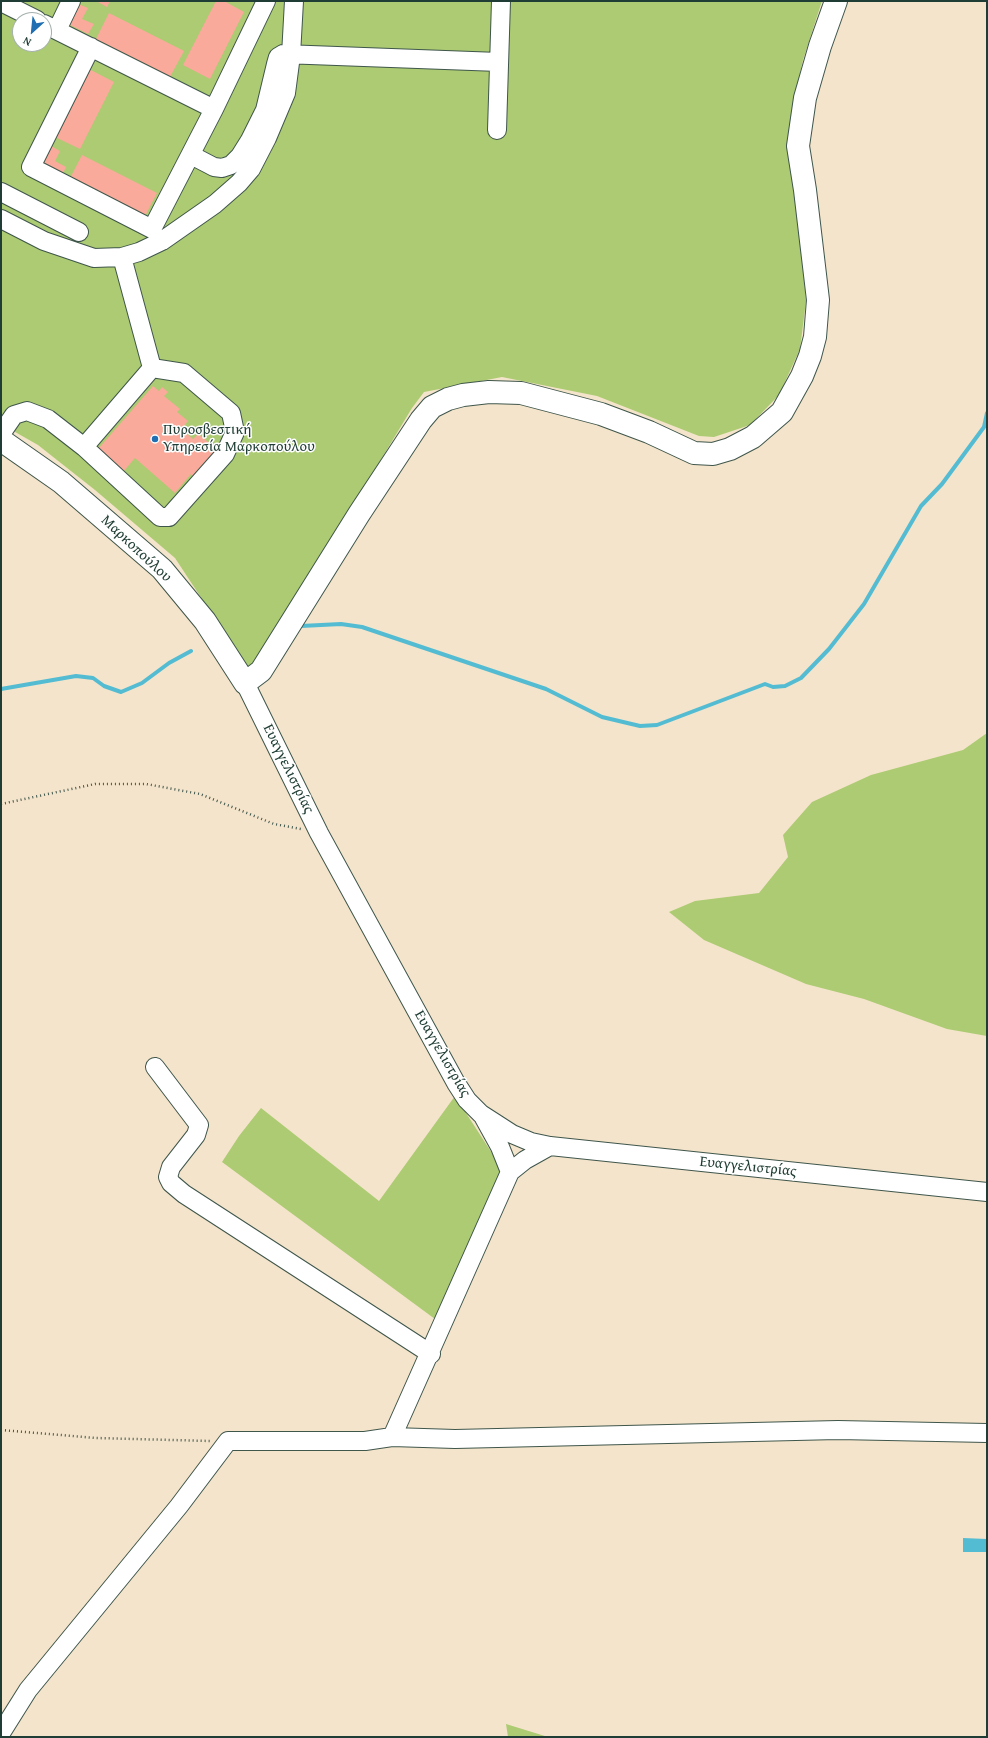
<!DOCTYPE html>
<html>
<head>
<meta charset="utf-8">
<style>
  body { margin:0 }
  #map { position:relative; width:988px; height:1738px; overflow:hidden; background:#f4e4cb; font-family:"Gentium Book Plus",serif }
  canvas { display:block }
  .frame { position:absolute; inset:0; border:2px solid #1f3d34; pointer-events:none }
  .north { position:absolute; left:12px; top:12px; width:40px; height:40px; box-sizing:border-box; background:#fff; border:1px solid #a5b1ae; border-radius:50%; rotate:207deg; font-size:11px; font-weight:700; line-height:16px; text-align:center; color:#1f3d34 }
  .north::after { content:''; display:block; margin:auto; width:14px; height:18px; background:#1f6fb2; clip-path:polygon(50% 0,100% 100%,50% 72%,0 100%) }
</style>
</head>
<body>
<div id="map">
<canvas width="988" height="1738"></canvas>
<div class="frame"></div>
<div class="north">N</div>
</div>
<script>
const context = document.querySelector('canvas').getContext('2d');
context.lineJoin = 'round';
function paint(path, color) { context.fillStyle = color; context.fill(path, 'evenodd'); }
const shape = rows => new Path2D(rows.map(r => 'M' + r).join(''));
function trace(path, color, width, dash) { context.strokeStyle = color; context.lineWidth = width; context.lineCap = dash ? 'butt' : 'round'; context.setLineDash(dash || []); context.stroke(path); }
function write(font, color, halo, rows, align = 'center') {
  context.font = font + ' "Gentium Book Plus",serif'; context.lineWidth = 3; context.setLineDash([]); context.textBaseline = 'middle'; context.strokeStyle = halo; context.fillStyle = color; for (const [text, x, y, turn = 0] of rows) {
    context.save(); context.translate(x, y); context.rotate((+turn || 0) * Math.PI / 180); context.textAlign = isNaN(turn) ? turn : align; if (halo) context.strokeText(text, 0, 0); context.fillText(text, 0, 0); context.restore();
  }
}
const green = shape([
  [1,1,822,1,803,60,792,108,792,143,806,301,800,349,779,395,750,425,714,437,699,436,597,396,502,377,424,392,412,408,269,645,250,672,175,558,95,490,38,445,1,424],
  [20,20,44,20,44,44,20,44],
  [987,733,987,1036,947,1029,864,999,806,984,704,940,669,912,695,901,759,893,788,857,783,835,812,802,871,775,963,750],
  [455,1096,499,1164,502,1177,439,1322,222,1162,239,1136,261,1108,379,1201],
  [506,1724,548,1737,508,1737]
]);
const water = shape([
  [963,1538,987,1539,987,1552,963,1552]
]);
const stream = shape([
  [298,628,301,626,341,624,362,627,546,689,602,717,640,726,657,725,765,684,773,687,785,686,801,678,829,649,864,604,921,506,942,484,984,427,987,413],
  [1,689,76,676,93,678,104,686,121,692,142,683,169,663,191,651]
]);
const building = shape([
  [96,1,110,1,107,7],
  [216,1,224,1,244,12,210,79,183,65],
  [78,4,88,8,82,19,94,24,88,34,68,24],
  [109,13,184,51,170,77,96,39],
  [87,68,114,82,80,149,53,136],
  [51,146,60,151,55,161,66,167,61,177,41,166],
  [82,155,157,193,143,220,68,182],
  [153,386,159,391,162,387,168,392,164,396,180,409,177,412,188,421,181,429,193,439,198,434,217,449,193,477,191,474,175,493,135,458,123,472,98,449]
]);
const path = shape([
  [1,804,95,784,146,784,200,794,274,824,301,829],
  [1,1430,96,1438,210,1441]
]);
const minor = shape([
  [1,2,37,20],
  [44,24,214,109,266,1],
  [57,30,71,1],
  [91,47,31,167,152,229,214,109],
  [497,130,501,1],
  [191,155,214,167,222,168,231,165,240,156,250,140,265,110,276,64,278,57,283,54,499,62],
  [1,192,79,232],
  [1,219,44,241,94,258,122,257,139,252,162,241,215,204,239,183,251,169,267,138,286,93,291,55,294,1],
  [122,257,152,368,184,373,231,413,235,432,225,454,169,517,160,517,84,447,152,368],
  [1,434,14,415,27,411,48,419,84,447],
  [245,683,319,833,456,1083,467,1100,481,1114,495,1123,512,1134,531,1142,550,1146,987,1192],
  [155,1067,199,1125,196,1135,171,1167,168,1177,171,1183,184,1194,431,1354],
  [484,1118,500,1147,510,1172,525,1160,550,1146],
  [392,1437,455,1439,838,1430,987,1433],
  [1,1733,28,1690,179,1506,228,1441,365,1441,392,1437,510,1172]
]);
const major = shape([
  [1,440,61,482,162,569,205,621,245,683,261,671,359,514,421,420,432,407,448,399,463,395,489,392,521,393,601,414,649,432,694,453,713,454,730,449,753,437,782,412,802,376,810,356,815,337,818,300,805,190,798,146,805,98,820,46,836,1]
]);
const markers = [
  [155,439,4,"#1f6fb2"]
];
const poiNames = [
  ["Πυροσβεστική",163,430],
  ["Υπηρεσία Μαρκοπούλου",163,447]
];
const streetNames = [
  ["Μαρκοπούλου",136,549,43],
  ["Ευαγγελιστρίας",288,769,64],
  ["Ευαγγελιστρίας",442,1054,60],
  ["Ευαγγελιστρίας",748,1167,6]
];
paint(green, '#accb72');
paint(water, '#54bcd2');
trace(stream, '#54bcd2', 4);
paint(building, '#faaa9a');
trace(minor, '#3f564b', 20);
trace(major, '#3f564b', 24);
trace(path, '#3f564b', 2.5, [1, 3]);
trace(minor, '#fff', 18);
trace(major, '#fff', 22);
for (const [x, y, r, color] of markers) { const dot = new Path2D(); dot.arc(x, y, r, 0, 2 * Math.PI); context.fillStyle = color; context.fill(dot); trace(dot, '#fff', 1.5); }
write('15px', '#1f3d34', '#fff', poiNames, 'left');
write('15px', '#1f3d34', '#fff', streetNames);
</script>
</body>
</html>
